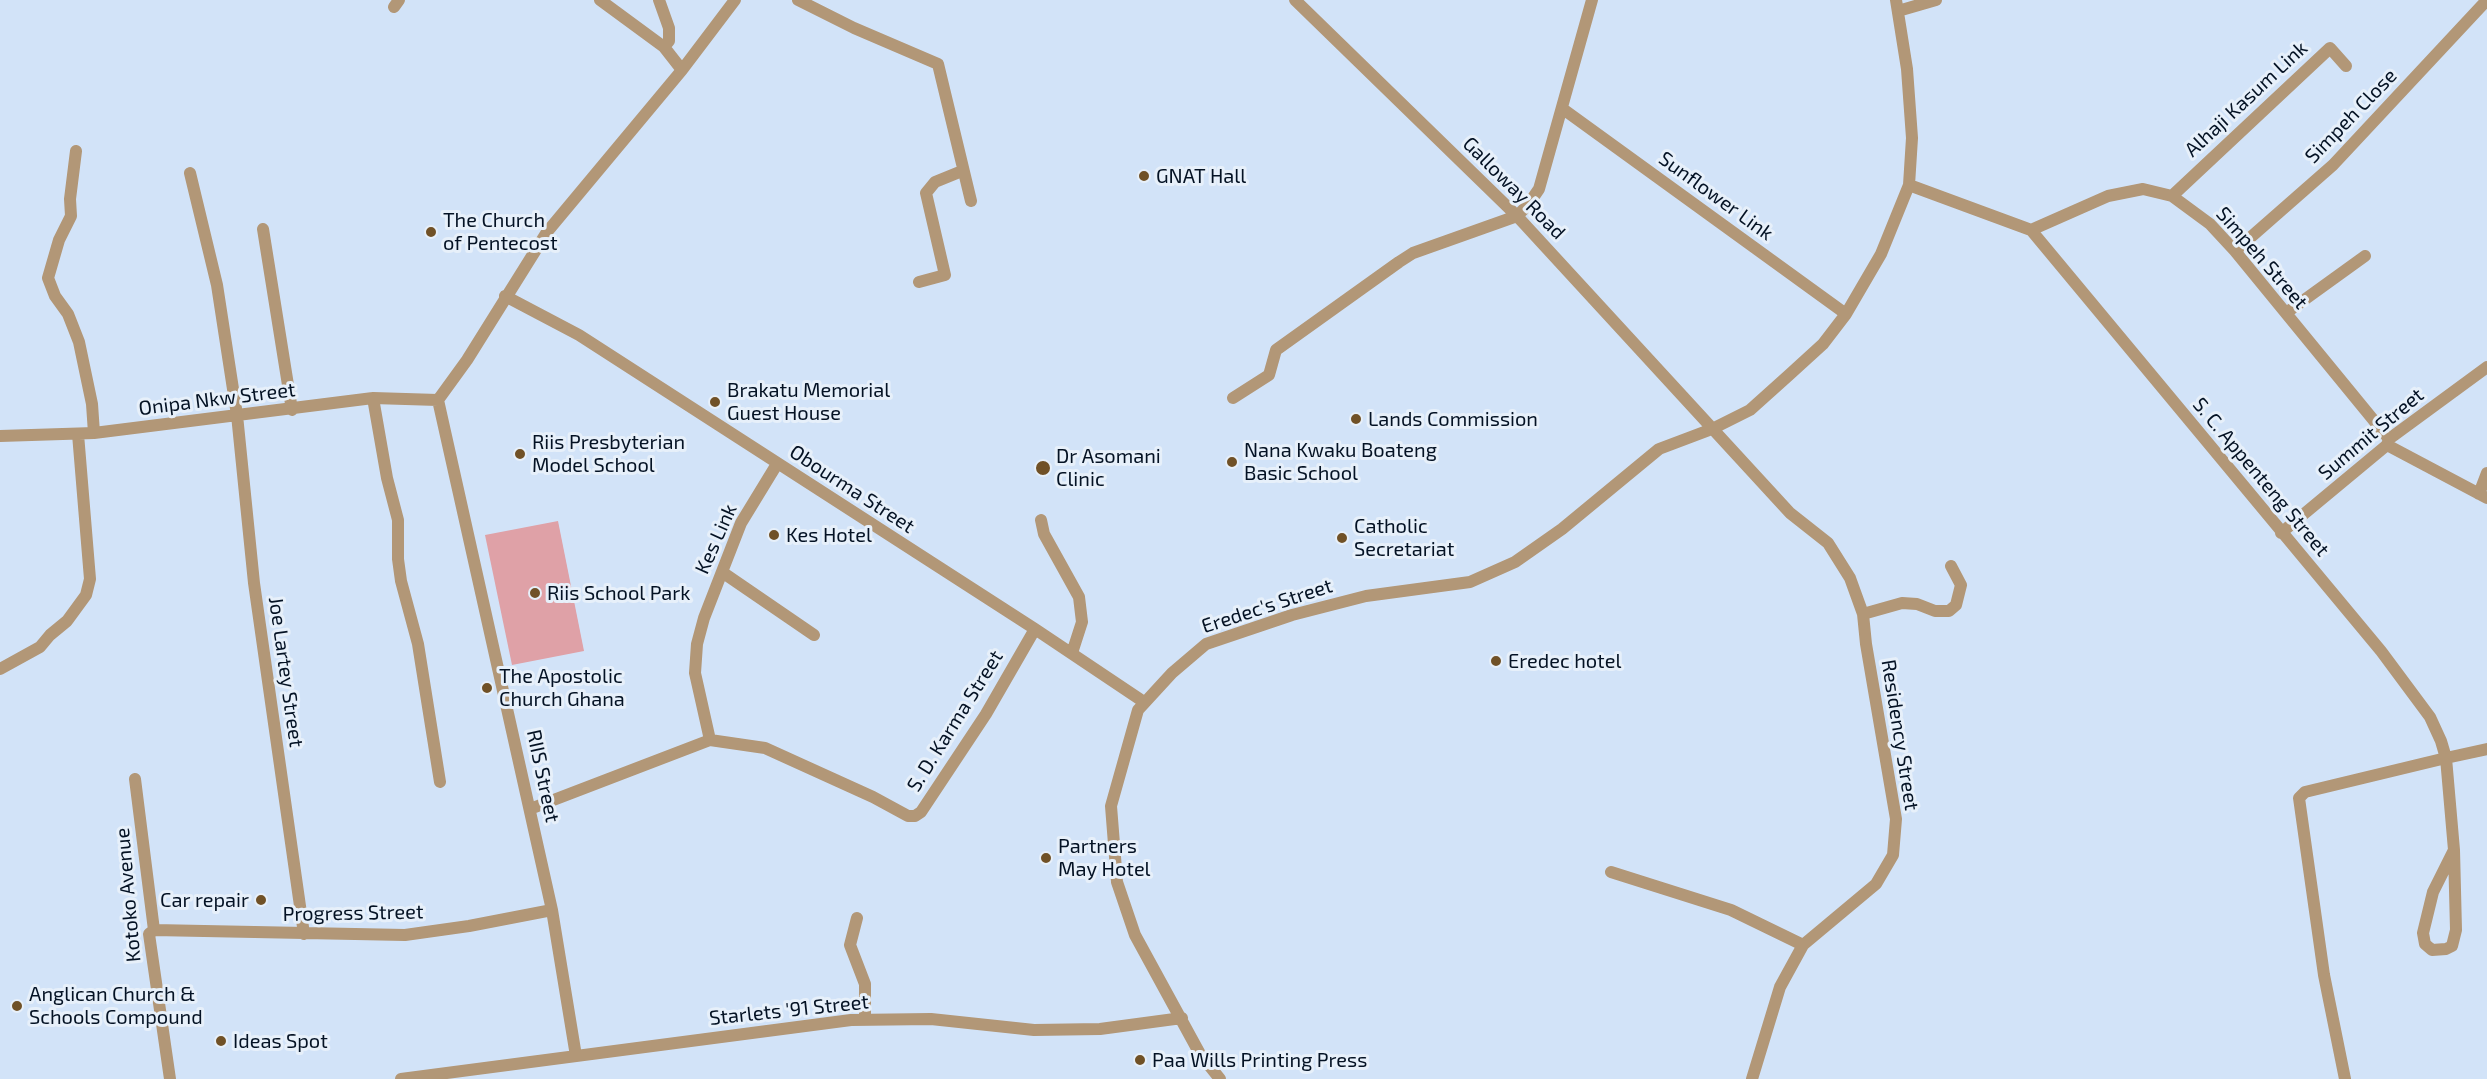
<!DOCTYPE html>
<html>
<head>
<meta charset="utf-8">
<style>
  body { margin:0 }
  canvas { display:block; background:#d2e3f8 }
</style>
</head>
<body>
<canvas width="2487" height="1079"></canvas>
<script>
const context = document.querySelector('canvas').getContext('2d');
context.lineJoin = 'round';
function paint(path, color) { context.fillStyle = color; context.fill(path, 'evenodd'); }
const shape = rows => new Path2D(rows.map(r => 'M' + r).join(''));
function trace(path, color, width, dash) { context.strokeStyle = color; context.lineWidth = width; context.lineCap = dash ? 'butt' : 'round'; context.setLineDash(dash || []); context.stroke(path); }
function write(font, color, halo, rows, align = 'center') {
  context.font = font + ' "Exo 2",sans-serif'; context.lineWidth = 6; context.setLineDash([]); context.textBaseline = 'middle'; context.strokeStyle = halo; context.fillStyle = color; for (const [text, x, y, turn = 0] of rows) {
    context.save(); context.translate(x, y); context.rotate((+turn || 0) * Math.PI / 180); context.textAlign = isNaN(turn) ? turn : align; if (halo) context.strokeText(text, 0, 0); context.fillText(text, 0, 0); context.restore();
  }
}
const green = shape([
  [558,521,584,651,512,665,485,535]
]);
const minor = shape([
  [600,0,664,47,682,70],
  [659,0,669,28,669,41,664,47],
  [798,0,854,28,938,64,971,201],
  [1295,0,1517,216,1790,513,1828,543,1850,578,1863,614,1866,644,1896,819,1893,855,1876,884,1803,945,1780,987,1752,1079],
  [394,7,399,0],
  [1898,11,1936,0],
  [1563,109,1846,314],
  [76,151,70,199,71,216,59,240,48,278,55,296,68,314,79,342,92,404,94,433],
  [190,173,217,285,237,415,254,583,304,934],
  [1909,185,2031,230],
  [2172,196,2330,48,2346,66],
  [263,229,292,410],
  [2031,230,2381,651,2430,717,2441,741,2446,758,2305,792,2299,798,2324,975,2345,1079],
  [2031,230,2108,196,2143,189,2172,196,2210,224,2235,251,2389,439],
  [2235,251,2333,165,2487,0],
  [919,282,945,275,926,193,935,182,962,171],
  [505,296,579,335,1035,629,1144,702],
  [2286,313,2365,256],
  [373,398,387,478,398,520,398,559,401,581,418,644,440,782],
  [1233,398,1269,375,1276,350,1399,262,1413,253,1517,216,1528,205,1539,189,1592,0],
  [438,400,552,910,576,1056],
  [438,400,467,360,547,232,682,70,735,0],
  [0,436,94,433,373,398,438,400],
  [2387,445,2487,498],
  [2479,494,2487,473],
  [1041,520,1044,534,1079,597,1082,622,1072,653],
  [2281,533,2387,445,2389,439,2487,367],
  [722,572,814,635],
  [1863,614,1902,603,1917,604,1935,611,1949,611,1956,605,1961,585,1951,566],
  [0,669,40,647,50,635,67,621,86,595,90,579,78,434],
  [710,740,695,673,697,644,704,618,741,523,777,464],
  [135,779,154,930,149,934,170,1079],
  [530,809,710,740,765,748,873,797,908,816,915,816,921,812,986,714,1035,629],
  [2454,850,2433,892,2423,933,2425,944,2432,950,2446,949,2452,946,2456,930,2454,850,2446,758,2487,749],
  [1611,872,1731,910,1803,945],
  [857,918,850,945,865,984,865,1020],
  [154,930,405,935,469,926,552,910],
  [401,1079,851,1020,931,1019,1034,1030,1100,1029,1182,1018],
  [1220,1079,1200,1054,1135,935,1117,882,1111,806,1138,710,1172,673,1206,644,1292,615,1366,596,1470,582,1515,562,1562,529,1659,449,1712,429,1750,410,1789,375,1823,344,1846,314,1881,254,1909,185,1912,138,1907,69,1896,0]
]);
const markers = [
  [1144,176,6,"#705127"],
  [431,232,6,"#705127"],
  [715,402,6,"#705127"],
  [1356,419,6,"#705127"],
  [520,454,6,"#705127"],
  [1232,462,6,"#705127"],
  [1043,468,8,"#705127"],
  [774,535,6,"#705127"],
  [1342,538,6,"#705127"],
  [535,593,6,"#705127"],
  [1496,661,6,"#705127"],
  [487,688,6,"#705127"],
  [1046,858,6,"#705127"],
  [261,900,6,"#705127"],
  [17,1006,6,"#705127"],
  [221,1041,6,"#705127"],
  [1140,1060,6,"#705127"]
];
const streetNames = [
  ["Alhaji Kasum Link",2246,99,-43],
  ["Simpeh Close",2351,116,-46],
  ["Galloway Road",1514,188,45],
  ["Sunflower Link",1716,196,36],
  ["Simpeh Street",2262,258,49],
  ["Onipa Nkw Street",217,399,-7],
  ["Summit Street",2371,434,-40],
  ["S. C. Appenteng Street",2261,477,50],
  ["Obourma Street",852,489,33],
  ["Kes Link",716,539,-66],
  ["Eredec's Street",1267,606,-18],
  ["Joe Lartey Street",286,672,82],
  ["S. D. Karma Street",955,721,-58],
  ["Residency Street",1900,735,81],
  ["RIIS Street",543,776,78],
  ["Kotoko Avenue",128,895,-95],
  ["Progress Street",353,913,-1],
  ["Starlets '91 Street",789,1010,-6]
];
const poiNames = [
  ["GNAT Hall",1156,176],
  ["The Church",443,220],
  ["of Pentecost",443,243],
  ["Brakatu Memorial",727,390],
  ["Guest House",727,413],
  ["Lands Commission",1368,419],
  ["Riis Presbyterian",532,442],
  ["Model School",532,465],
  ["Nana Kwaku Boateng",1244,450],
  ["Basic School",1244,473],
  ["Dr Asomani",1056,456],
  ["Clinic",1056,479],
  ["Catholic",1354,526],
  ["Secretariat",1354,549],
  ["Kes Hotel",786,535],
  ["Riis School Park",547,593],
  ["Eredec hotel",1508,661],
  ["The Apostolic",499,676],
  ["Church Ghana",499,699],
  ["Partners",1058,846],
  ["May Hotel",1058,869],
  ["Car repair",249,900,"right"],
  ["Anglican Church &",29,994],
  ["Schools Compound",29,1017],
  ["Ideas Spot",233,1041],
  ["Paa Wills Printing Press",1152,1060]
];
paint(green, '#dfa1a7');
trace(minor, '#b29777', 12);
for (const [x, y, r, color] of markers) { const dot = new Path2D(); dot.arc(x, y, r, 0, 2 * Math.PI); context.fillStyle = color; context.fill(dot); trace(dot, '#e7f0fa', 2); }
write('20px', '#041224', '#e7f0fa', streetNames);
write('20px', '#041224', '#e7f0fa', poiNames, 'left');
</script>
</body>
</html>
